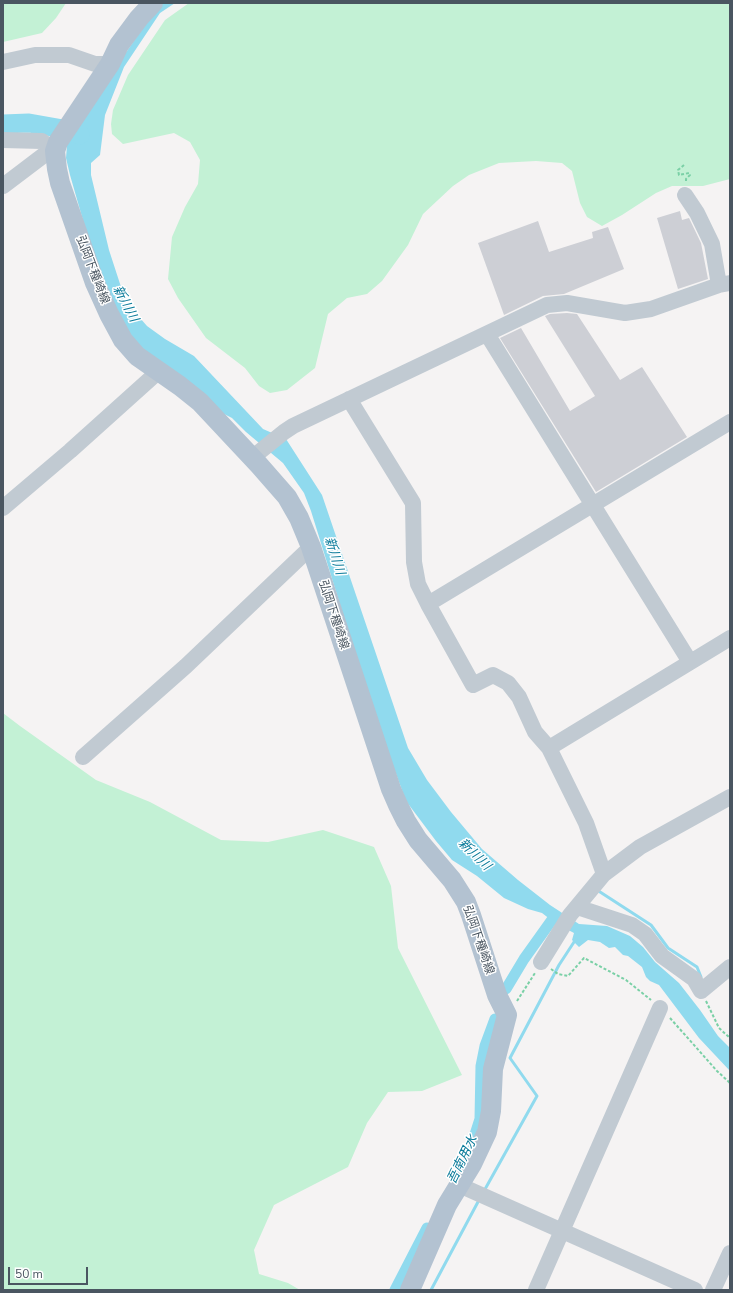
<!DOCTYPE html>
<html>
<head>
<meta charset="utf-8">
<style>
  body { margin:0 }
  #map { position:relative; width:733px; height:1293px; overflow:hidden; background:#f5f3f3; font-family:"Nunito Sans",sans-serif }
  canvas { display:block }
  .frame { position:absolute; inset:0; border:4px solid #4a5661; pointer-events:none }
  .scale { position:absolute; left:8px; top:1267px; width:80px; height:18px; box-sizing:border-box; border:2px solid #4a5661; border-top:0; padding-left:5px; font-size:12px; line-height:14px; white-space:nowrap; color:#4a5661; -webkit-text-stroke:3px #fff; paint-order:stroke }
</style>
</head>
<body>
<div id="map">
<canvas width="733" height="1293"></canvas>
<div class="frame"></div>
<div class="scale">50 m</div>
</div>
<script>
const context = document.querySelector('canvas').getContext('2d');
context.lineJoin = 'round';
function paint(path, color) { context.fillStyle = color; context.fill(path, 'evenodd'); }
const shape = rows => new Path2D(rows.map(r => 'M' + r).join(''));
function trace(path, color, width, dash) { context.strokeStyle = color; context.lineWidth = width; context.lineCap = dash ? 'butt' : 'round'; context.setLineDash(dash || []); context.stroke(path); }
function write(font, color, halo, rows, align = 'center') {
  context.font = font + ' "Nunito Sans","Noto Sans JP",sans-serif'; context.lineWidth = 3; context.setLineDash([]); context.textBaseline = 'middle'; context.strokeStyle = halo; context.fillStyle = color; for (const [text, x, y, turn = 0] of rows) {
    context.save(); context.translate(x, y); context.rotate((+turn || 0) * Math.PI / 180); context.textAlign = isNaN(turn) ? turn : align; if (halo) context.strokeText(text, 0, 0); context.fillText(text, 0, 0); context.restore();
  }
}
const green = shape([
  [3,3,66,3,56,18,42,33,3,42],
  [189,3,730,3,730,179,703,186,672,186,656,193,622,215,602,226,587,217,580,203,572,171,562,163,536,161,499,163,469,175,453,186,423,214,408,245,382,281,367,294,347,298,328,314,315,368,287,390,270,393,259,386,245,368,206,338,178,298,168,279,172,237,185,207,198,184,200,160,190,142,174,133,123,144,112,134,111,124,113,110,128,75,165,20],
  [3,713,20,726,96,780,150,802,221,840,268,842,323,830,374,847,391,886,398,948,462,1075,422,1091,388,1092,367,1123,348,1167,274,1205,254,1250,259,1274,288,1283,300,1290,3,1290]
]);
const water = shape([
  [160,3,175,3,160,13,124,67,105,115,100,155,91,163,91,175,109,250,122,290,133,310,147,326,165,339,194,356,263,429,286,439,322,495,408,748,427,780,451,812,482,849,518,880,550,905,579,924,607,926,630,936,643,947,655,962,679,983,700,1010,718,1036,730,1048,730,1071,699,1038,659,985,650,981,646,977,642,967,628,956,623,955,615,947,609,948,600,942,588,940,579,947,572,940,574,933,555,923,542,913,528,909,504,898,477,876,452,860,436,841,406,801,375,717,311,511,304,493,283,463,246,432,232,418,220,412,134,342,99,276,70,175,66,158,67,145,98,93]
]);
const stream = shape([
  [597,890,651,925,668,948,697,967,701,977],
  [484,1191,537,1096,510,1058,559,965,576,939],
  [431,1290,479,1200]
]);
const canal = shape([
  [506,989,524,959,554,917],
  [472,1144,480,1119,481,1066,485,1046,495,1019],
  [395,1290,427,1228]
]);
const river = shape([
  [3,124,29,123,63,129,80,135]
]);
const building = shape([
  [680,211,682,220,689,218,701,243,708,279,678,289,657,218],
  [538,221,549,252,593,238,592,232,608,227,624,269,564,294,543,296,504,315,478,243],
  [567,313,577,314,620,380,642,367,687,437,596,492,500,338,521,328,570,411,595,396,545,316,550,314]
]);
const path = shape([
  [684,165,678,170,679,175,689,173,690,175,686,179,686,182],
  [551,969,558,974,568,976,584,958,626,980,651,1000],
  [517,1001,535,973],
  [706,1001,719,1028,730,1038],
  [670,1018,717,1071,730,1083]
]);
const minor = shape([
  [3,62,35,55,69,55,95,64,110,64],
  [3,140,42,141,55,151],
  [3,186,44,155,55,151],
  [685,195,697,213,712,244,719,285],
  [487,334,690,662],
  [349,399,413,503,414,562,418,584,428,604,473,685,493,675,508,683,519,697,535,732,549,748,586,823,604,874],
  [254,459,258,453,284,432,293,426,547,305,567,303,625,313,651,309,719,285,730,283],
  [3,508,70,451,159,371],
  [428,604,730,422],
  [549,748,730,638],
  [83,757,186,666,311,547],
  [577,907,632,925,645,934,662,956,694,979,701,991,730,967],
  [541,962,570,915,604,874,640,847,730,797],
  [459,1185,695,1290],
  [536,1290,660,1008],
  [713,1290,730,1253]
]);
const major = shape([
  [153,3,139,18,119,45,110,64,58,142,55,151,57,169,60,183,95,283,109,314,123,340,137,356,180,386,200,402,259,465,287,497,299,518,311,547,391,789,398,805,406,821,418,840,452,880,466,902,471,915,497,995,507,1015,493,1069,491,1111,487,1132,472,1164,447,1205,410,1290]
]);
const streetNames = [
  ["弘岡下種崎線",92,270,69],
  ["弘岡下種崎線",333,615,72],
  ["弘岡下種崎線",478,940,71]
];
const waterNames = [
  ["新川川",125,304,62],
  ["新川川",334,556,72],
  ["新川川",474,855,44],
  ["吾南用水",463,1160,-64]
];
paint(green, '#c3f1d5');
paint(water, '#90daee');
trace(stream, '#90daee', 3);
trace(canal, '#90daee', 11);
trace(river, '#90daee', 19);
paint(building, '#cdcfd5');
trace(path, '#7ad0a6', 2, [3, 2]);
trace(minor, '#c1cad2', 16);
trace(major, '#b3c2d1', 20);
write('12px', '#4a5661', '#fff', streetNames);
write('italic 13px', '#0c7c9b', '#fff', waterNames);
</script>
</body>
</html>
